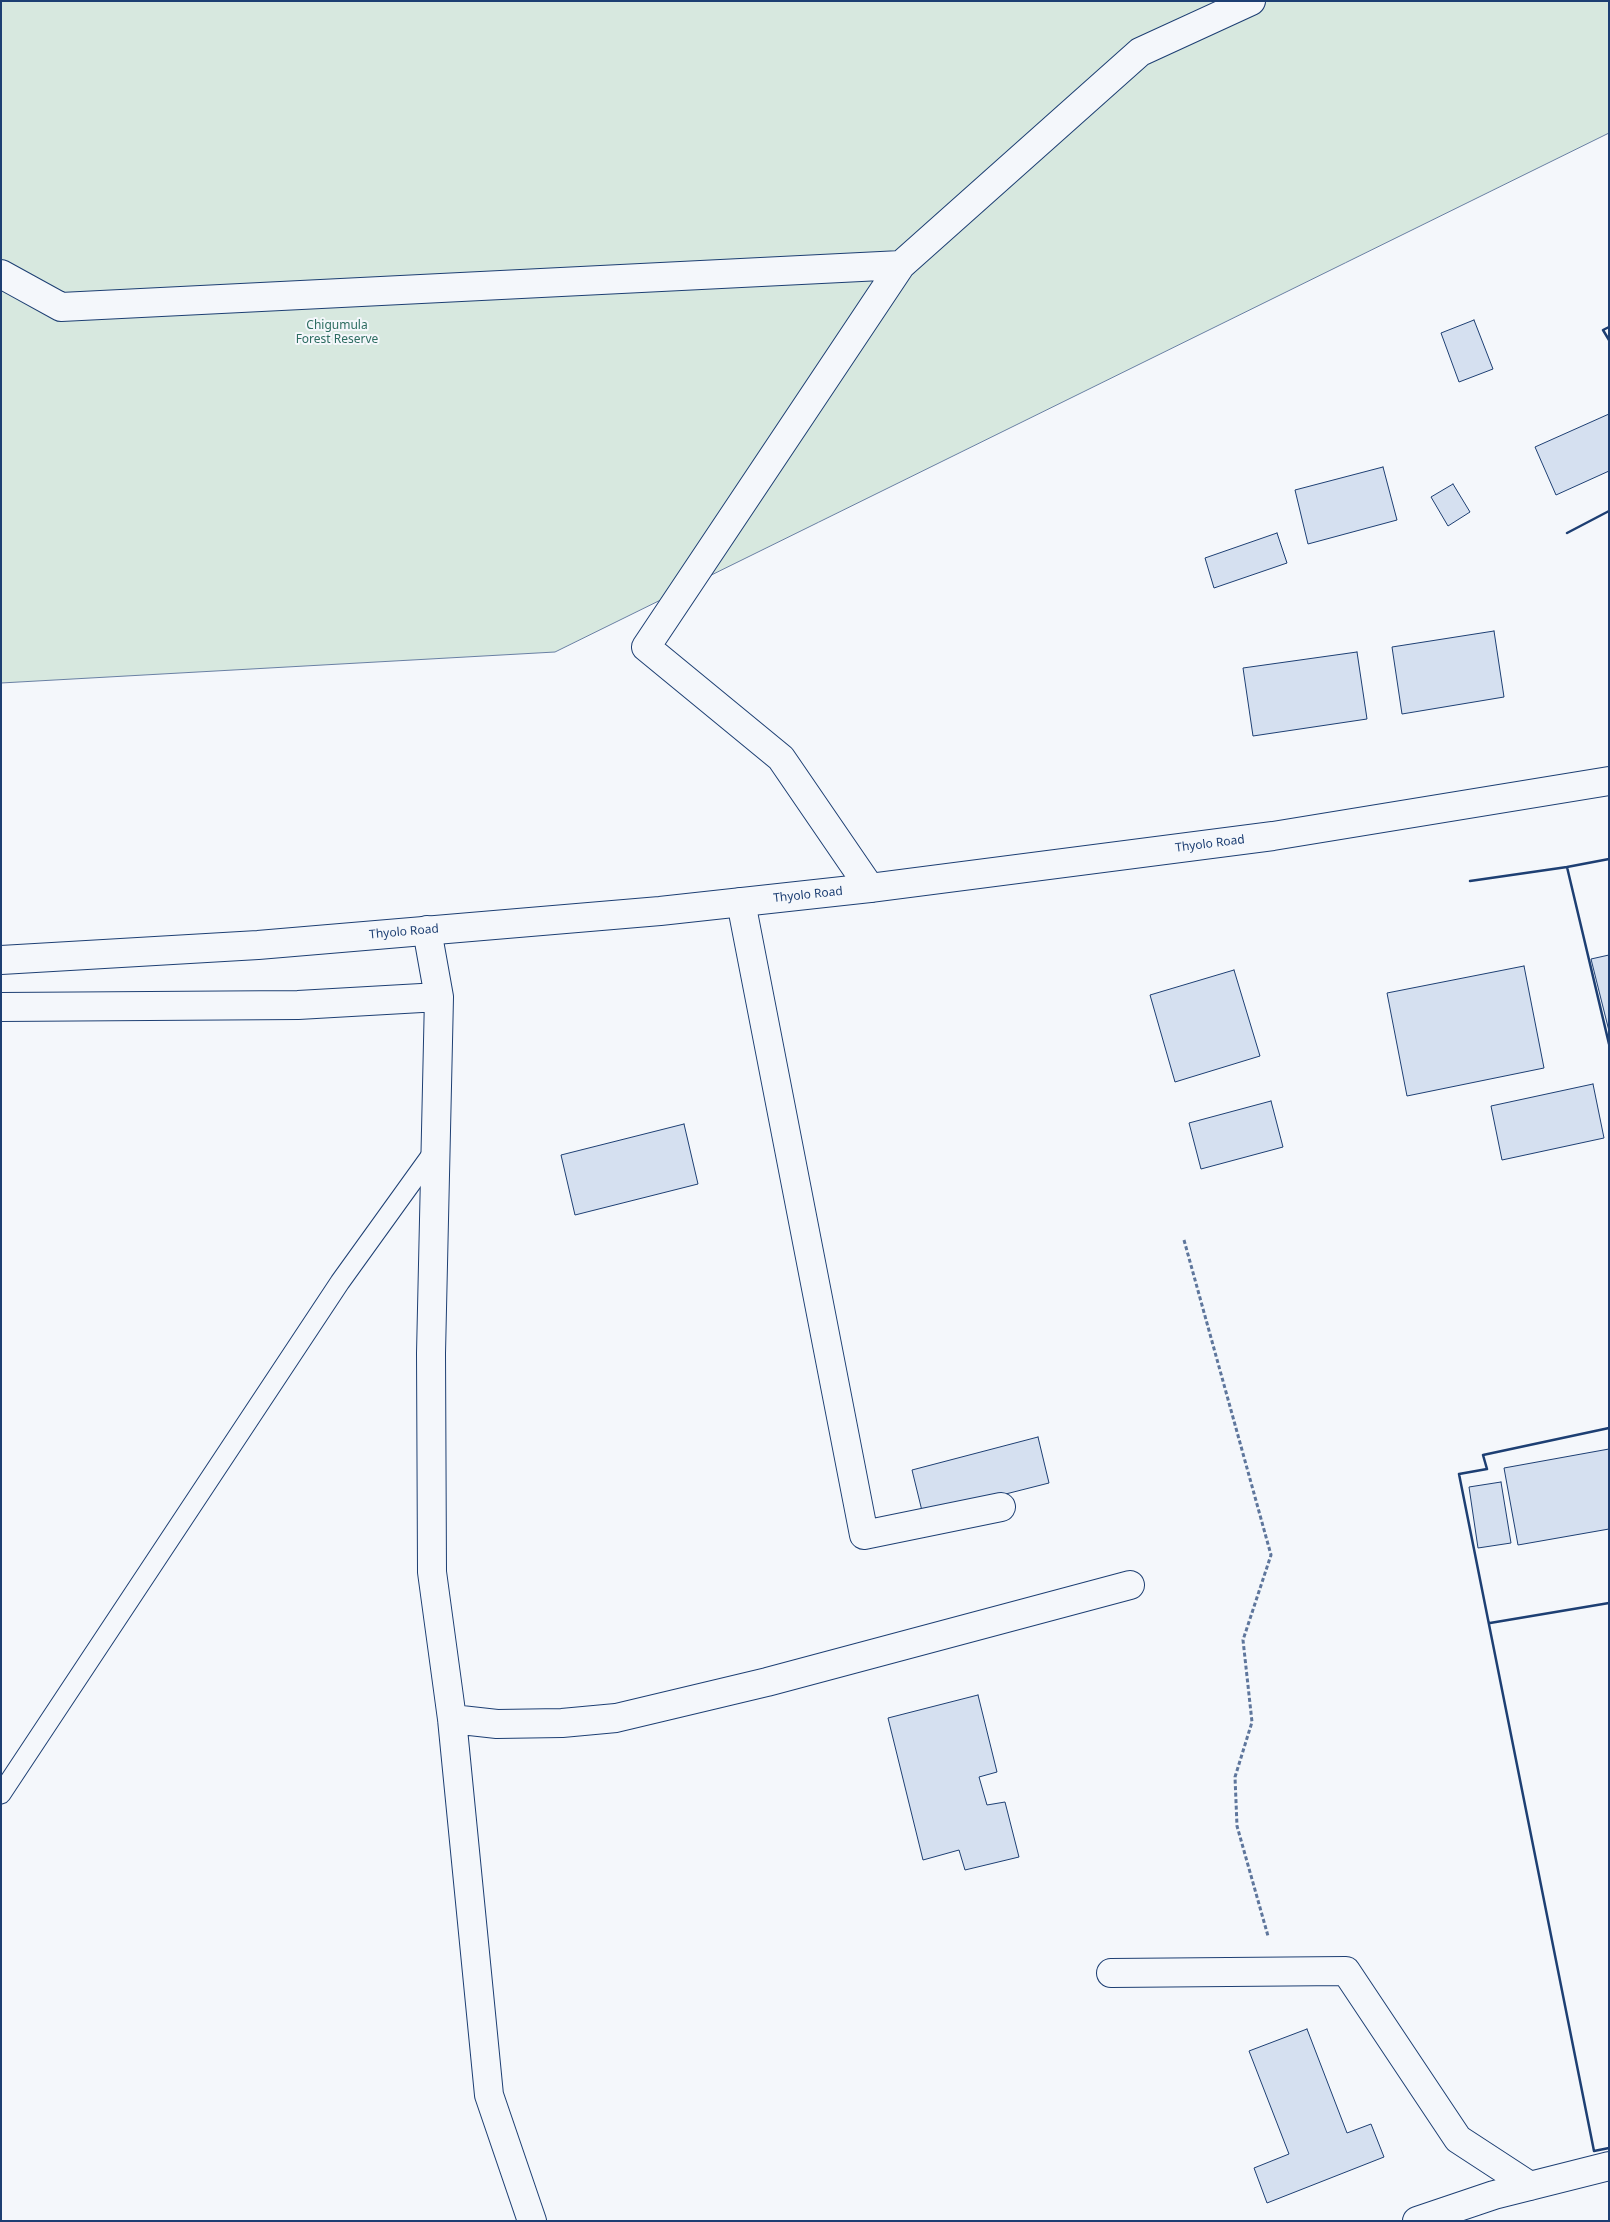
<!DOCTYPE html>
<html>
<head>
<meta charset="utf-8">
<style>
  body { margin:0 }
  #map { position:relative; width:1610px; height:2222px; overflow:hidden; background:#f4f7fb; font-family:"Noto Sans",sans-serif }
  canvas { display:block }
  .frame { position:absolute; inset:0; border:2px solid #1d3f73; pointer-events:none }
</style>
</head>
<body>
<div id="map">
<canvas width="1610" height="2222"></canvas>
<div class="frame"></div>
</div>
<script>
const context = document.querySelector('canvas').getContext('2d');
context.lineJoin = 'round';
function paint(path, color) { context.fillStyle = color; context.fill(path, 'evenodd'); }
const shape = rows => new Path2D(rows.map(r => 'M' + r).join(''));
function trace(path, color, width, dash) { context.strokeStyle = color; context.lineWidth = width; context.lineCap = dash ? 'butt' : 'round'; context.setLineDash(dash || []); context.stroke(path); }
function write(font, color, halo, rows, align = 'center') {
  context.font = font + ' "Noto Sans",sans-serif'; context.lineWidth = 4; context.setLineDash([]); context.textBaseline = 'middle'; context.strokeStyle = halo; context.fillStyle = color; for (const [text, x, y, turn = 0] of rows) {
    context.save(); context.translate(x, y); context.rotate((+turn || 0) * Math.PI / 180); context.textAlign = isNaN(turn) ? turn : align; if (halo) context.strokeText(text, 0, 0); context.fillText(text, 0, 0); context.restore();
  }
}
const green = shape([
  [1,1,1609,1,1609,133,555,652,1,683,1,1]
]);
const building = shape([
  [1474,320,1493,369,1459,382,1441,333,1474,320],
  [1609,414,1609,471,1556,495,1535,447,1609,414],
  [1383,467,1397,520,1308,544,1295,490,1383,467],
  [1453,484,1470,512,1448,526,1431,497,1453,484],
  [1277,533,1287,563,1214,588,1205,558,1277,533],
  [1494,631,1504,697,1402,714,1392,647,1494,631],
  [1357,652,1367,719,1253,736,1243,668,1357,652],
  [1609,955,1609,1031,1591,959,1609,955],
  [1524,966,1544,1068,1407,1096,1387,993,1524,966],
  [1234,970,1260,1056,1175,1082,1150,995,1234,970],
  [1593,1084,1604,1138,1502,1160,1491,1106,1593,1084],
  [1271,1101,1283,1147,1201,1169,1189,1123,1271,1101],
  [684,1124,698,1184,575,1215,561,1155,684,1124],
  [1038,1437,1049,1483,923,1515,912,1470,1038,1437],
  [1609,1449,1609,1529,1518,1545,1504,1468,1609,1449],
  [1501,1482,1511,1543,1478,1548,1469,1487,1501,1482],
  [978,1695,997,1772,979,1777,987,1805,1005,1802,1019,1857,965,1870,959,1850,923,1860,888,1718,978,1695],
  [1307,2029,1347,2133,1371,2124,1384,2157,1267,2203,1254,2168,1289,2154,1249,2051,1307,2029]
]);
const path = shape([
  [1184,1240,1271,1555,1243,1640,1252,1722,1235,1777,1237,1826,1268,1936]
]);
const service = shape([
  [1,1794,340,1282,435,1150]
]);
const minor = shape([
  [901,265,1140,52,1251,1],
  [1,274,61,307,901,265,646,647,781,758,870,888],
  [741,902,864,1535,1001,1507],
  [427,930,439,997,431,1353,432,1572,452,1719,489,2095,532,2221],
  [1,1007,298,1005,439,997],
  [452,1719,497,1724,562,1723,616,1718,767,1682,1130,1585],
  [1111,1973,1346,1971,1458,2139,1530,2186],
  [1417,2221,1494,2195,1609,2166]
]);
const trunk = shape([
  [1,960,258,945,660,911,870,888,1273,836,1609,781]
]);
const wall = shape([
  [1609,327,1603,330,1609,340],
  [1567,533,1609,511],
  [1567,867,1609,1044],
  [1470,881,1567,867,1609,859],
  [1609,1428,1483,1455,1487,1469,1459,1474,1594,2151,1609,2148],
  [1490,1623,1609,1603]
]);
const parkNames = [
  ["Chigumula",337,326],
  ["Forest Reserve",337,340]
];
const streetNames = [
  ["Thyolo Road",1210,844,-7],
  ["Thyolo Road",808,895,-6],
  ["Thyolo Road",404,932,-5]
];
paint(green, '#d7e8df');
trace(green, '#687fa3', 1);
paint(building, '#d5e0f0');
trace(building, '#1d3f73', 1);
trace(service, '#1d3f73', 21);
trace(minor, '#1d3f73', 30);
trace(trunk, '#1d3f73', 30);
trace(path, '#5e769c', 3, [4, 2.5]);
trace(service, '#f4f7fb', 19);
trace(minor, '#f4f7fb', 28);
trace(trunk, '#f4f7fb', 28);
trace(wall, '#1d3f73', 2.5);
write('12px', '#2c6c60', '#f4f7fb', parkNames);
write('12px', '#1d3f73', '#f4f7fb', streetNames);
</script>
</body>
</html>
